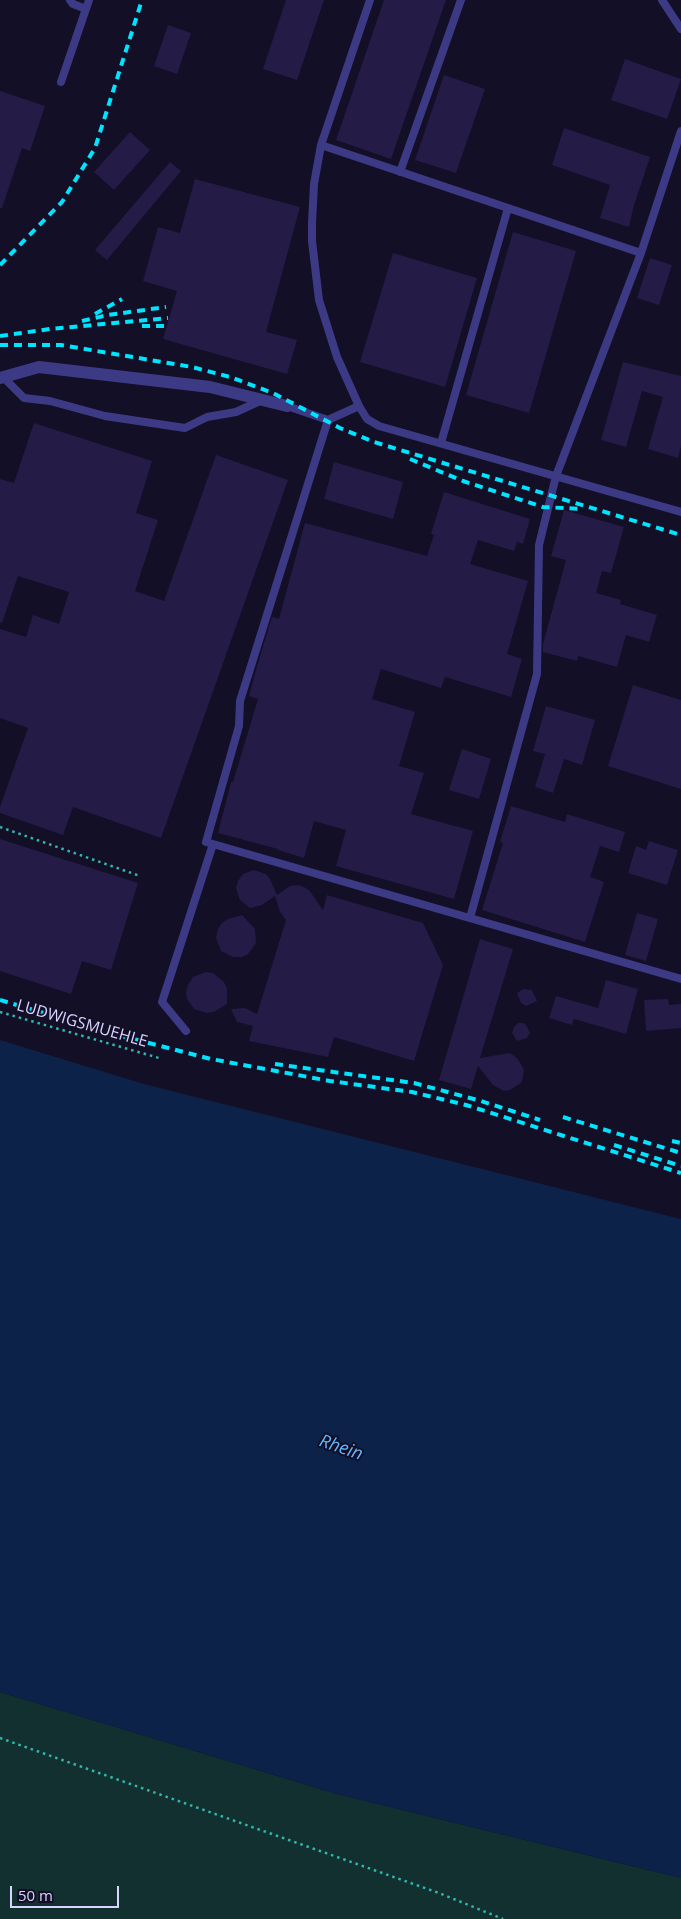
<!DOCTYPE html>
<html>
<head>
<meta charset="utf-8">
<style>
  body { margin:0 }
  #map { position:relative; width:681px; height:1919px; overflow:hidden; background:#130f26; font-family:"Open Sans",sans-serif }
  canvas { display:block }
  .scale { position:absolute; left:10px; top:1886px; width:109px; height:22px; box-sizing:border-box; border:2px solid #d9d4ff; border-top:0; padding-left:6px; font-size:15px; line-height:18px; white-space:nowrap; color:#d9d4ff; -webkit-text-stroke:4px #130f26; paint-order:stroke }
</style>
</head>
<body>
<div id="map">
<canvas width="681" height="1919"></canvas>
<div class="scale">50 m</div>
</div>
<script>
const context = document.querySelector('canvas').getContext('2d');
context.lineJoin = 'round';
function paint(path, color) { context.fillStyle = color; context.fill(path, 'evenodd'); }
const shape = rows => new Path2D(rows.map(r => 'M' + r).join(''));
function trace(path, color, width, dash) { context.strokeStyle = color; context.lineWidth = width; context.lineCap = dash ? 'butt' : 'round'; context.setLineDash(dash || []); context.stroke(path); }
function write(font, color, halo, rows, align = 'center') {
  context.font = font + ' "Open Sans",sans-serif'; context.lineWidth = 4; context.setLineDash([]); context.textBaseline = 'middle'; context.strokeStyle = halo; context.fillStyle = color; for (const [text, x, y, turn = 0] of rows) {
    context.save(); context.translate(x, y); context.rotate((+turn || 0) * Math.PI / 180); context.textAlign = isNaN(turn) ? turn : align; if (halo) context.strokeText(text, 0, 0); context.fillText(text, 0, 0); context.restore();
  }
}
const green = shape([
  [0,1692,337,1794,681,1878,681,1919,0,1919]
]);
const water = shape([
  [0,1040,144,1084,681,1219,681,1878,337,1794,0,1692]
]);
const building = shape([
  [286,0,324,0,297,80,263,69],
  [384,0,446,0,391,159,336,140],
  [168,25,191,33,177,74,154,66],
  [625,59,681,79,667,119,611,100],
  [444,75,485,89,456,173,415,160],
  [0,91,45,106,30,151,22,148,2,208,0,208],
  [564,128,650,157,634,205,629,227,600,218,610,185,552,165],
  [130,132,150,150,114,190,94,172],
  [170,162,181,171,107,260,95,250],
  [195,179,300,207,266,332,297,340,287,374,163,339,177,291,143,281,158,227,180,233],
  [513,232,576,251,529,413,466,395],
  [393,253,477,278,445,387,360,362],
  [650,258,672,265,659,305,637,298],
  [623,362,681,376,681,446,678,458,648,449,663,397,642,391,626,447,601,440],
  [34,423,152,461,136,513,158,520,135,591,164,601,216,455,288,480,161,838,73,807,63,835,0,813,0,807,28,728,0,718,0,629,26,637,33,615,59,624,69,592,18,576,2,623,0,622,0,479,14,483],
  [334,462,403,482,393,519,324,499],
  [444,492,530,519,523,544,517,542,514,551,478,540,470,564,528,581,507,654,522,659,511,697,445,677,441,688,381,669,372,699,415,712,399,766,424,773,411,814,473,831,454,899,336,866,346,830,314,821,304,858,278,850,278,849,218,833,231,782,233,782,258,699,249,696,258,663,272,617,279,619,305,523,427,556,434,535,431,534],
  [564,510,624,527,611,573,602,571,596,593,621,600,620,604,657,615,649,642,626,635,617,667,578,656,577,661,543,652,543,644,566,560,551,556],
  [633,685,681,700,681,789,608,766],
  [546,706,595,720,582,765,564,759,553,793,535,787,545,754,533,751],
  [462,749,491,759,479,799,449,790],
  [511,806,565,822,567,814,625,832,619,852,600,846,590,877,604,882,585,942,482,910,503,843,500,842],
  [0,839,138,883,111,970,82,961,71,994,0,971],
  [649,841,678,850,667,885,628,873,636,846,646,850],
  [254,870,266,874,270,879,277,895,290,886,298,885,304,887,309,890,323,910,327,895,423,923,443,965,414,1061,334,1037,328,1057,249,1041,253,1026,237,1022,231,1009,245,1008,257,1014,286,920,280,912,275,896,262,905,250,908,240,900,236,888,238,881,243,874],
  [637,913,658,919,646,961,625,955],
  [242,915,255,929,256,943,248,954,242,957,233,957,221,951,216,938,218,929,222,923,228,919],
  [480,939,513,949,480,1058,510,1053,518,1059,524,1070,523,1077,521,1083,510,1090,504,1091,493,1085,478,1066,471,1089,439,1080],
  [206,972,213,973,224,982,227,989,227,1004,214,1012,207,1013,194,1009,187,999,186,992,188,985,193,977],
  [606,980,638,989,626,1034,574,1019,572,1025,549,1018,556,996,598,1008],
  [523,989,532,990,537,1001,526,1006,521,1003,517,993],
  [668,999,669,1005,681,1004,681,1028,646,1031,644,1000],
  [518,1023,523,1023,526,1025,530,1033,527,1038,517,1041,512,1033,514,1027]
]);
const path = shape([
  [0,827,140,876],
  [0,1012,159,1058],
  [0,1738,439,1893,503,1919]
]);
const lane = shape([
  [70,0,73,4,86,9],
  [662,0,681,29],
  [61,82,89,0],
  [321,145,508,208,441,443],
  [400,172,461,0],
  [641,253,681,131],
  [3,377,24,398,50,401,105,416,185,428,207,417,236,412,262,400],
  [287,406,328,420,240,701,239,726,206,842,681,979],
  [359,406,337,357,319,300,312,241,312,223,314,184,321,145,370,0],
  [328,420,359,406,367,419,379,426,681,512],
  [470,918,537,674,539,545,556,476,641,253,508,208],
  [186,1031,162,1002,213,844]
]);
const street = shape([
  [0,378,39,367,210,387,287,406]
]);
const rail = shape([
  [0,265,62,202,95,148,142,0],
  [95,314,122,299],
  [82,321,108,315,166,307],
  [142,326,166,326],
  [0,336,50,329,168,318],
  [0,345,61,345,192,367,230,377,273,393,340,428,374,442,681,535],
  [410,459,463,481,543,507,583,509],
  [0,1000,114,1034,211,1059,330,1081,412,1092,466,1105,681,1173],
  [275,1064,414,1083,481,1101,540,1120],
  [563,1117,681,1153],
  [672,1141,681,1143],
  [614,1145,681,1166]
]);
const streetNames = [
  ["LUDWIGSMUEHLE",82,1024,16]
];
const waterNames = [
  ["Rhein",341,1448,19]
];
paint(green, '#12302f');
paint(water, '#0c2248');
paint(building, '#241b47');
trace(path, '#2fb8b0', 2.5, [2.5, 4]);
trace(lane, '#3d3a85', 8);
trace(street, '#3d3a85', 12);
trace(rail, '#00e5ff', 4, [8, 6]);
write('16px', '#d9d4ff', '#130f26', streetNames);
write('italic 18px', '#62b6ff', '#130f26', waterNames);
</script>
</body>
</html>
